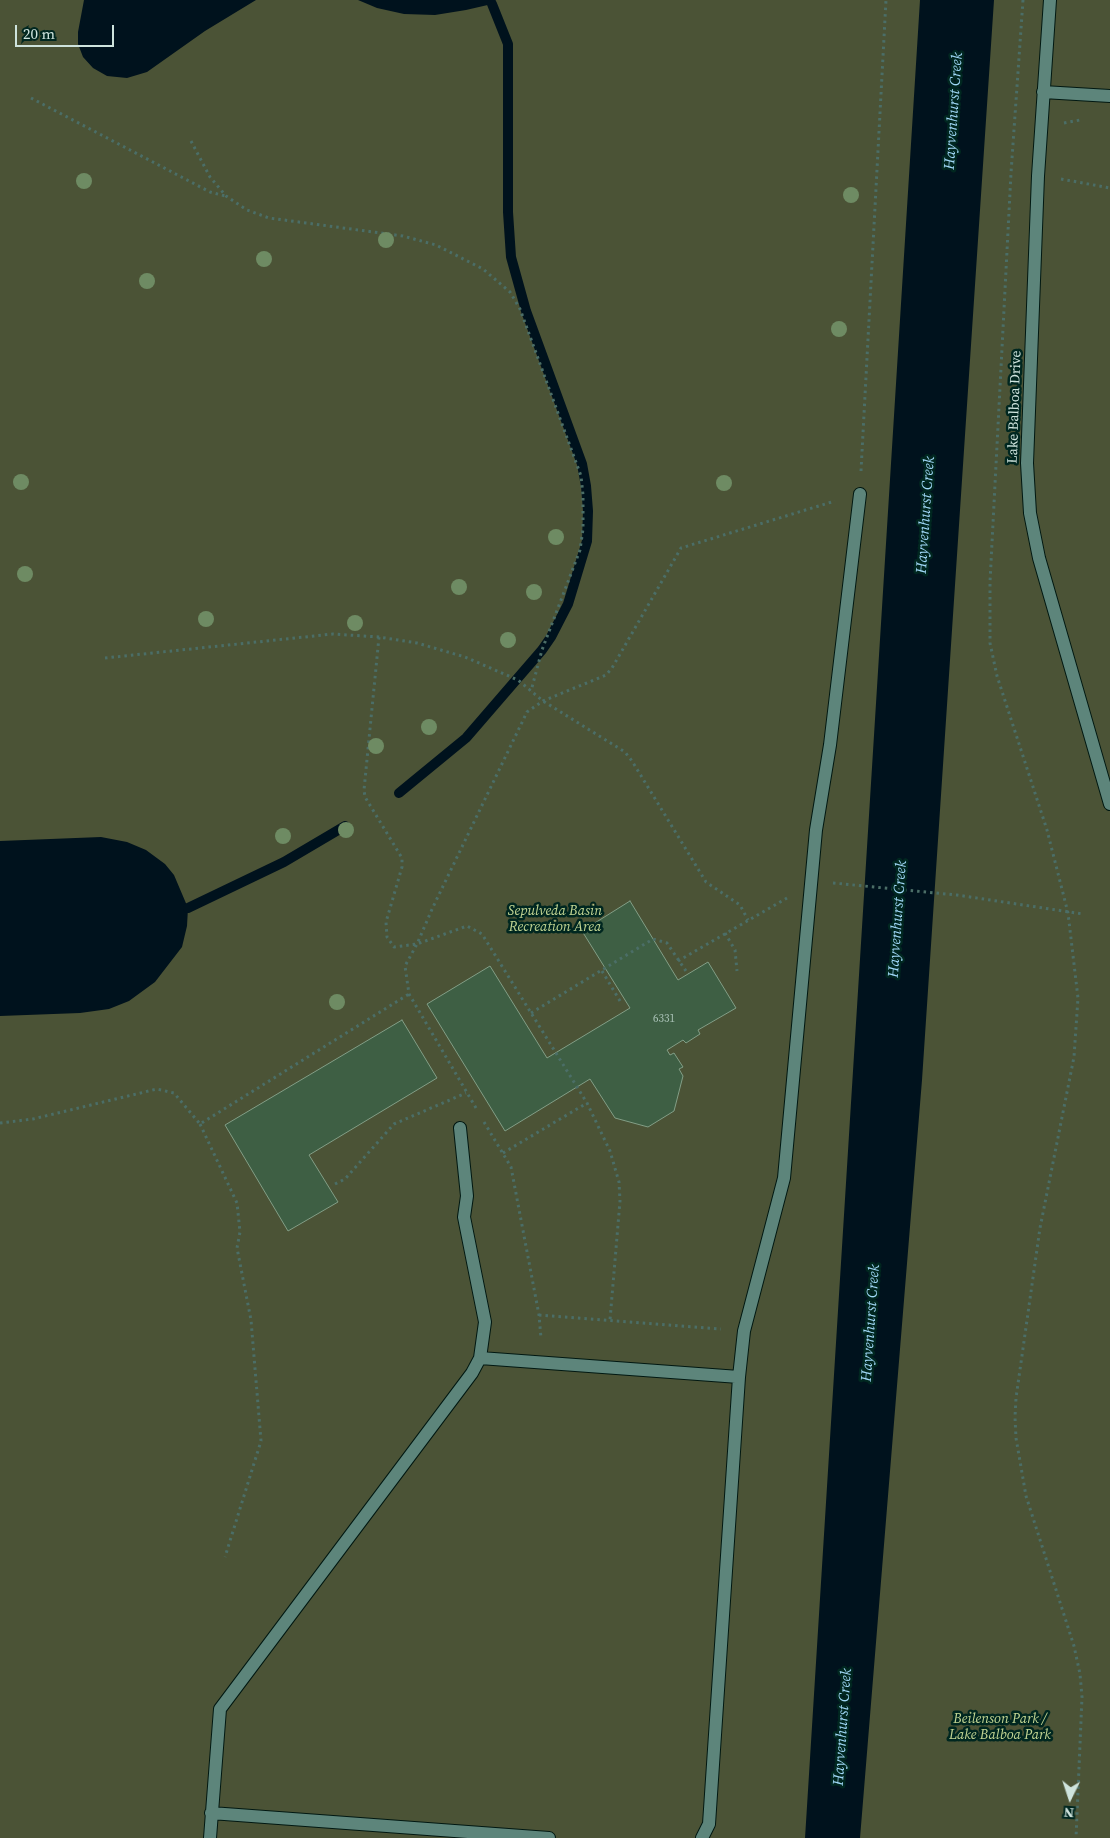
<!DOCTYPE html>
<html>
<head>
<meta charset="utf-8">
<style>
  body { margin:0 }
  #map { position:relative; width:1110px; height:1838px; overflow:hidden; background:#073129; font-family:"Source Serif 4",serif }
  canvas { display:block }
  .north { position:absolute; left:1045px; top:1773px; width:50px; height:50px; -webkit-text-stroke:4px #002720; paint-order:stroke; rotate:184deg; font-size:14px; font-weight:700; line-height:20px; text-align:center; color:#cee3dd }
  .north::after { content:''; display:block; margin:auto; width:18px; height:22px; background:#cee3dd; clip-path:polygon(50% 0,100% 100%,50% 72%,0 100%) }
  .scale { position:absolute; left:15px; top:25px; width:99px; height:22px; box-sizing:border-box; border:2px solid #cee3dd; border-top:0; padding-left:6px; font-size:15px; line-height:18px; white-space:nowrap; color:#cee3dd; -webkit-text-stroke:4px #002720; paint-order:stroke }
</style>
</head>
<body>
<div id="map">
<canvas width="1110" height="1838"></canvas>
<div class="north">N</div>
<div class="scale">20 m</div>
</div>
<script>
const context = document.querySelector('canvas').getContext('2d');
context.lineJoin = 'round';
function paint(path, color) { context.fillStyle = color; context.fill(path, 'evenodd'); }
const shape = rows => new Path2D(rows.map(r => 'M' + r).join(''));
function trace(path, color, width, dash) { context.strokeStyle = color; context.lineWidth = width; context.lineCap = dash ? 'butt' : 'round'; context.setLineDash(dash || []); context.stroke(path); }
function write(font, color, halo, rows, align = 'center') {
  context.font = font + ' "Source Serif 4",serif'; context.lineWidth = 5; context.setLineDash([]); context.textBaseline = 'middle'; context.strokeStyle = halo; context.fillStyle = color; for (const [text, x, y, turn = 0] of rows) {
    context.save(); context.translate(x, y); context.rotate((+turn || 0) * Math.PI / 180); context.textAlign = isNaN(turn) ? turn : align; if (halo) context.strokeText(text, 0, 0); context.fillText(text, 0, 0); context.restore();
  }
}
const green = shape([
  [0,0,1110,0,1110,1838,0,1838]
]);
const water = shape([
  [84,0,256,0,205,31,147,72,127,78,107,76,93,68,83,57,78,44,78,32],
  [358,0,496,0,492,4,466,10,435,15,404,14,377,8],
  [920,0,994,0,922,1080,860,1838,805,1838],
  [101,837,127,842,146,850,165,864,174,875,188,908,187,926,182,947,155,982,129,1001,109,1009,80,1013,0,1016,0,841]
]);
const stream = shape([
  [399,793,466,738,542,650,551,637,568,604,587,541,588,511,586,486,582,464,526,311,511,257,508,212,508,44,492,4],
  [188,908,284,862,345,826]
]);
const building = shape([
  [630,901,678,980,708,962,736,1008,698,1030,700,1034,686,1043,683,1040,667,1050,670,1055,674,1053,683,1067,679,1069,683,1076,674,1111,648,1127,615,1118,590,1079,505,1131,427,1004,490,966,547,1058,630,1008,582,931,630,901],
  [402,1020,437,1078,309,1155,338,1202,288,1231,225,1125,402,1020]
]);
const path = shape([
  [1023,0,1011,173,990,582,990,643,997,676,1047,830,1068,913,1078,998,1074,1057,1040,1228,1016,1398,1015,1417,1016,1438,1026,1496,1074,1646,1080,1674,1082,1697,1076,1838],
  [31,98,210,192,225,196],
  [1064,123,1080,120],
  [191,141,210,177,226,196,247,210,269,218,403,236,436,245,483,269,510,292,520,309,581,476,583,495,583,529,580,550,542,650,531,691],
  [1061,179,1110,188],
  [861,471,886,0],
  [379,637,364,790,365,797,402,858,402,867,386,922,387,937,394,947,417,944,467,926,482,934,587,1103,610,1151,619,1182,620,1201,610,1320],
  [105,658,333,634,379,637,417,643,465,657,518,680,543,701,625,752,632,761,706,882,740,905,748,920],
  [833,883,957,895,1083,914],
  [725,933,735,950,737,971],
  [678,961,787,898],
  [602,971,620,1001],
  [531,1013,653,939,667,943,688,974],
  [476,1108,409,994,405,966,417,944,433,907,527,712,543,701,606,675,612,668,681,548,835,501],
  [484,1122,511,1167,539,1315,541,1338],
  [0,1123,33,1119,157,1089,174,1093,200,1124,409,994],
  [200,1124,237,1203,240,1232,237,1248,251,1320,261,1441,225,1557],
  [503,1153,587,1103],
  [335,1184,345,1179,394,1124,466,1093],
  [539,1315,721,1329]
]);
const minor = shape([
  [1050,0,1038,176,1027,463,1030,513,1039,558,1110,804],
  [1043,92,1110,96],
  [480,1358,739,1377,709,1824,702,1838],
  [739,1377,744,1331,784,1178,816,830,830,745,860,494],
  [211,1813,549,1838],
  [210,1838,220,1709,472,1373,480,1358,485,1322,464,1217,467,1196,460,1128]
]);
const trees = [
  [84,181],
  [851,195],
  [386,240],
  [264,259],
  [147,281],
  [839,329],
  [21,482],
  [724,483],
  [556,537],
  [25,574],
  [459,587],
  [534,592],
  [206,619],
  [355,623],
  [508,640],
  [429,727],
  [376,746],
  [346,830],
  [283,836],
  [337,1002]
];
const numberNames = [
  ["6331",664,1019]
];
const streetNames = [
  ["Lake Balboa Drive",1015,407,-88]
];
const parkNames = [
  ["Sepulveda Basin",555,911],
  ["Recreation Area",555,927],
  ["Beilenson Park /",1000,1719],
  ["Lake Balboa Park",1000,1735]
];
const waterNames = [
  ["Hayvenhurst Creek",954,111,-86],
  ["Hayvenhurst Creek",926,515,-86],
  ["Hayvenhurst Creek",898,919,-86],
  ["Hayvenhurst Creek",871,1323,-86],
  ["Hayvenhurst Creek",843,1727,-86]
];
paint(green, '#4b5336');
paint(water, '#00121d');
trace(stream, '#00121d', 10);
paint(building, '#3e5f44');
trace(building, '#829e86', 1);
trace(minor, '#001812', 14);
trace(path, '#4b6e67', 3, [2.5, 4]);
trace(minor, '#5d857b', 12);
context.fillStyle = '#6e8b63';
for (const [x, y] of trees) { context.beginPath(); context.arc(x, y, 8, 0, 2 * Math.PI); context.fill(); }
write('11px', '#aac2b7', null, numberNames);
write('14px', '#cee3dd', '#002720', streetNames);
write('italic 14px', '#c2d593', '#002720', parkNames);
write('italic 15px', '#9fd7f6', '#002720', waterNames);
</script>
</body>
</html>
